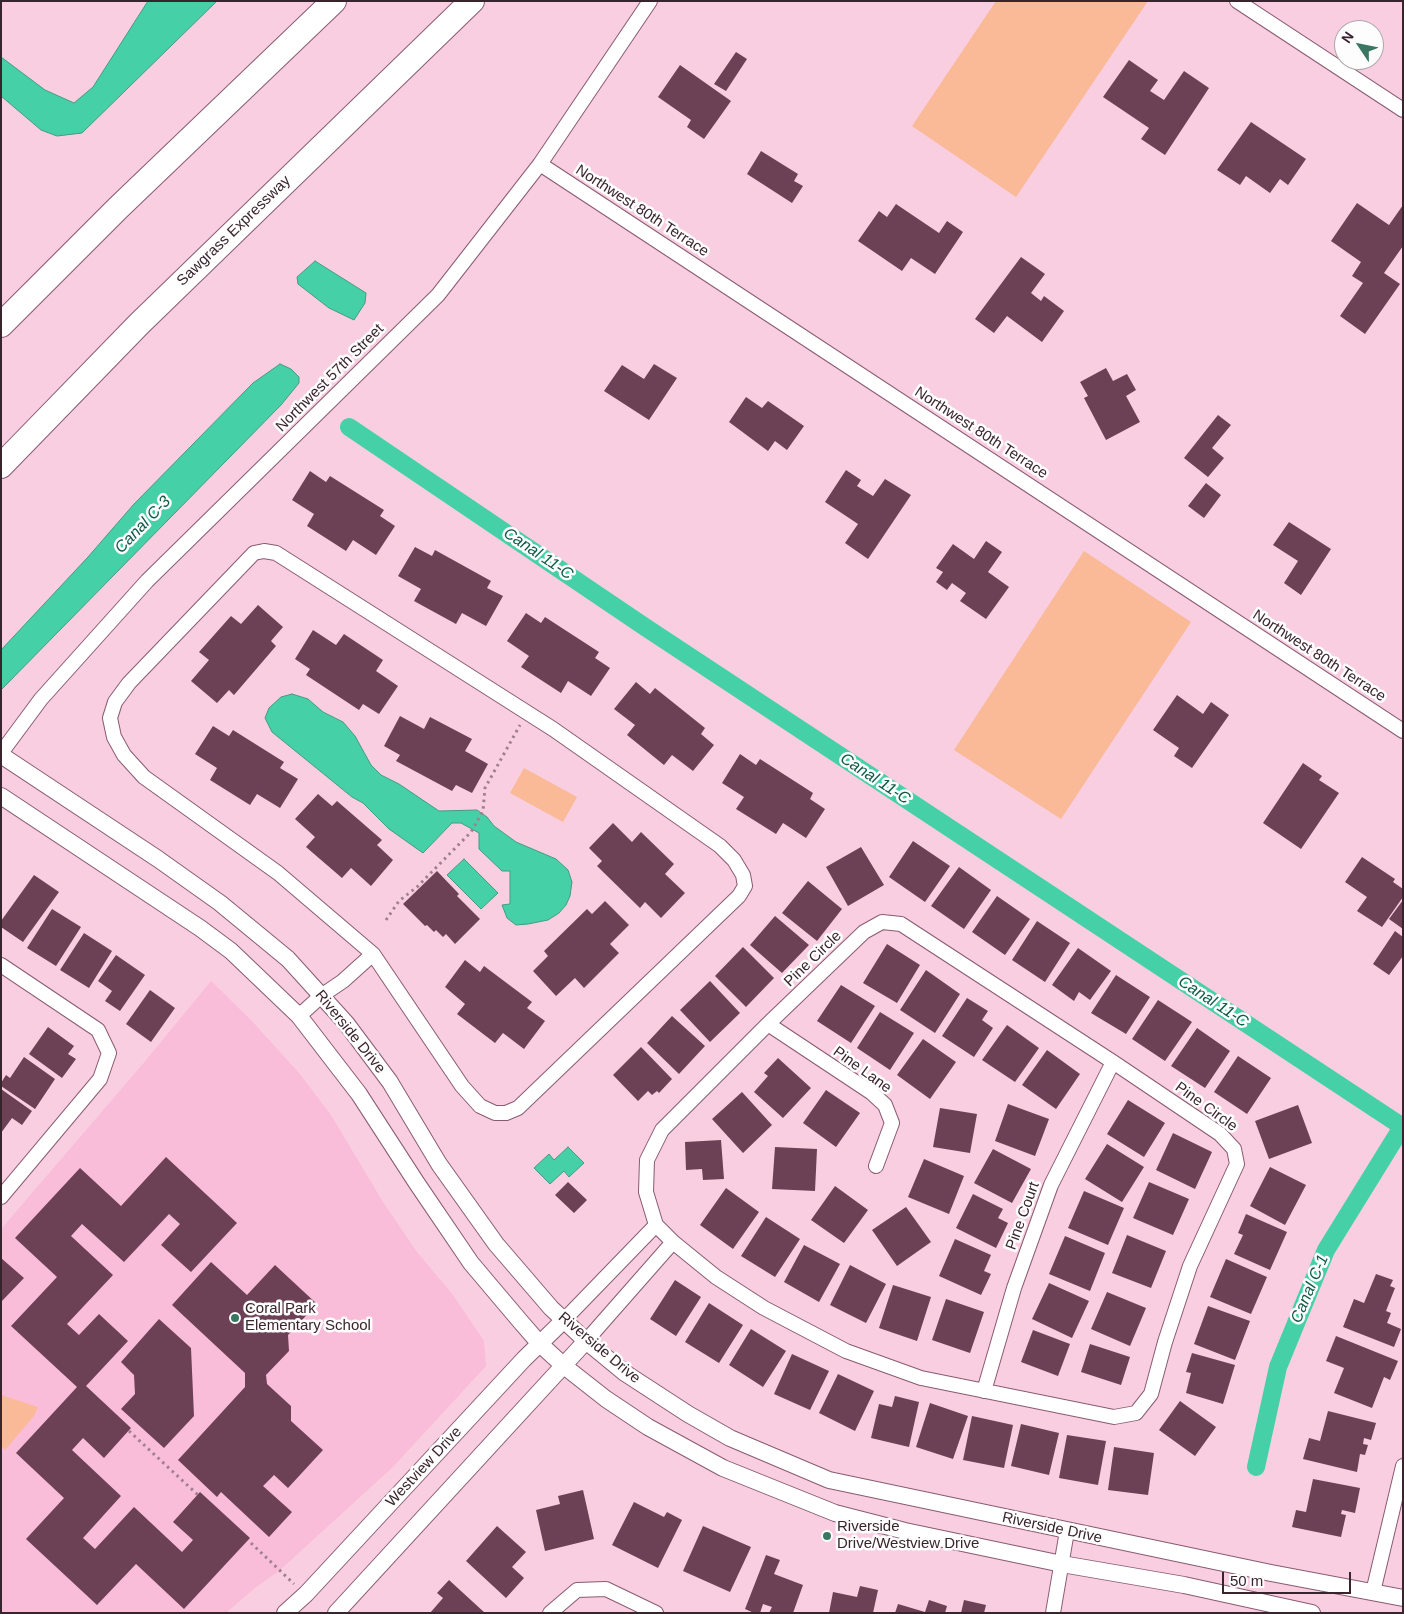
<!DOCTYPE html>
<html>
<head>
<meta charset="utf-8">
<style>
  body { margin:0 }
  #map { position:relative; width:1404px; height:1614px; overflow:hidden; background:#f9cee1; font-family:Helvetica,sans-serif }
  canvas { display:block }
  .frame { position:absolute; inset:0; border:2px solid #38242d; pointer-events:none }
  .north { position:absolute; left:1334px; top:20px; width:50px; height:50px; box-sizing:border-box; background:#fdfdfd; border:1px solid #aea6aa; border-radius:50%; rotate:304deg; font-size:14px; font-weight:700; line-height:20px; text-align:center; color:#38242d }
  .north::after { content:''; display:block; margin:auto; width:18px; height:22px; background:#397762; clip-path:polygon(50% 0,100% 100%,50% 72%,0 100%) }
  .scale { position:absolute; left:1222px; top:1572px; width:129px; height:22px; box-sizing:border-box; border:2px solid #38242d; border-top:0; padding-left:6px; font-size:15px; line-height:18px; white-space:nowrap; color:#38242d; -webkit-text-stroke:4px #fdfdfd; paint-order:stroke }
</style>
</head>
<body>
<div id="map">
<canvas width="1404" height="1614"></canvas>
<div class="frame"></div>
<div class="north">N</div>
<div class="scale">50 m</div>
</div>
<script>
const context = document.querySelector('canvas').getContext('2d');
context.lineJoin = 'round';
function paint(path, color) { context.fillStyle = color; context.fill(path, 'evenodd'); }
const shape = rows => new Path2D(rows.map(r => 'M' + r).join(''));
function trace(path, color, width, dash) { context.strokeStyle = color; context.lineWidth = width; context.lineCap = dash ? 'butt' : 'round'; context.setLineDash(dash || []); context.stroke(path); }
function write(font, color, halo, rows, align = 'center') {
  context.font = font + ' Helvetica,sans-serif'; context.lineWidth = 5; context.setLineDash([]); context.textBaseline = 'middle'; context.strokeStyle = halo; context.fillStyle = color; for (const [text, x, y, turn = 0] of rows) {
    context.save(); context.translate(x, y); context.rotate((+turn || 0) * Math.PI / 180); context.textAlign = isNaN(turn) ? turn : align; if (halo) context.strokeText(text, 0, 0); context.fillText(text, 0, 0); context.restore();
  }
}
const built = shape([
  [211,981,251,1020,299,1073,331,1115,383,1202,417,1252,453,1295,484,1341,486,1366,393,1467,280,1570,255,1588,226,1613,1,1613,1,1229,141,1066]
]);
const green = shape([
  [996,1,1148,1,1016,197,912,126],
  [1084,551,1191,622,1061,819,954,750],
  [524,768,577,797,563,822,510,793],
  [1,1395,38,1407,34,1416,5,1450,1,1446]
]);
const water = shape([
  [148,1,217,1,82,133,57,136,41,130,1,96,1,57,45,90,74,103,93,87,148,1],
  [315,261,366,293,365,303,354,320,329,308,298,284,297,277,315,261],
  [280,364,291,369,299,377,299,383,281,405,1,690,1,650,88,557,134,504,253,383,280,364],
  [292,694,308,699,323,712,343,722,355,736,371,765,381,775,399,784,439,811,477,810,487,817,494,826,516,842,556,859,568,870,572,882,570,896,566,905,559,913,548,920,528,924,516,925,507,918,502,905,510,904,510,871,502,871,479,849,479,833,461,823,452,823,423,853,389,829,363,803,352,797,272,732,265,718,269,708,281,697,292,694],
  [464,859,498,893,481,909,447,875,464,859],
  [568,1147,584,1163,569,1177,564,1171,550,1184,534,1168,549,1154,554,1160,568,1147]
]);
const canal = shape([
  [349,427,645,627,1403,1127],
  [1256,1467,1278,1367,1326,1250,1402,1127]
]);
const building = shape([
  [736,52,747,59,726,91,714,84],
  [1129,60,1158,80,1150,91,1164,100,1184,71,1209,88,1165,155,1141,139,1149,128,1103,97],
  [680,65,731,101,704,139,687,127,691,120,658,97],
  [1251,122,1306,159,1288,185,1280,179,1270,193,1246,176,1240,185,1217,170],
  [761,151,798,174,794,181,803,186,792,203,747,174],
  [1357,203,1389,225,1403,205,1403,246,1384,273,1400,284,1365,334,1340,316,1363,283,1352,276,1361,262,1331,241],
  [896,204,939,233,947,221,963,232,935,274,911,258,902,271,858,241,879,211,887,217],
  [1021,257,1045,274,1031,293,1041,301,1044,296,1064,311,1042,342,1007,316,994,333,975,319],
  [654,364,677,378,649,420,604,391,622,365,644,379],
  [1106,368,1113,381,1127,374,1136,390,1126,396,1140,422,1106,440,1084,398,1088,396,1080,382],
  [746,397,762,408,768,401,804,426,787,450,775,441,768,451,729,422],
  [1218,415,1231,425,1212,448,1224,458,1208,477,1184,458],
  [846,470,861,480,857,486,873,496,885,479,911,495,868,559,845,543,858,524,825,502],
  [310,471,326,482,330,476,384,510,380,516,395,526,376,555,353,540,346,551,307,526,314,514,292,500],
  [1206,483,1221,495,1204,518,1188,506],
  [1289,522,1331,549,1301,595,1284,583,1298,561,1273,545],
  [986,541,1002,552,988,572,1009,587,986,619,960,601,966,593,952,583,947,590,936,582,943,572,936,568,953,544,974,559],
  [415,547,432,556,435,550,491,581,487,588,503,596,486,626,462,613,456,624,414,601,421,589,398,576],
  [258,605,283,627,271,641,276,646,234,695,229,690,217,703,191,681,209,660,199,652,231,616,241,624],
  [526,613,541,623,545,617,599,652,595,658,610,668,591,696,568,681,561,693,521,667,529,656,507,641],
  [313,630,336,645,344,634,383,660,376,671,398,686,379,714,363,704,359,710,306,675,310,669,295,659],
  [636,682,650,694,655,688,705,728,701,734,714,745,693,771,672,755,664,765,627,735,635,725,614,709],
  [1177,695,1203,714,1211,702,1229,715,1192,768,1174,756,1179,748,1153,730],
  [400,716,424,729,430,717,472,739,465,751,488,764,472,793,456,785,452,791,396,761,400,755,384,746],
  [213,726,229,736,233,730,284,762,280,768,298,779,280,808,257,794,250,805,210,780,217,768,195,754],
  [740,754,756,765,760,759,813,793,810,799,825,809,806,838,783,823,776,834,736,809,744,797,722,783],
  [1303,763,1322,776,1319,780,1339,793,1301,849,1263,823],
  [318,794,332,806,337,801,382,840,377,845,393,860,371,886,351,868,342,878,306,847,315,837,295,819],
  [613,823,632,842,641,832,674,864,665,874,685,893,661,918,645,902,640,908,597,866,602,861,589,848],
  [913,841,950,866,925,902,889,877],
  [861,847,884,885,848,906,826,867],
  [1362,857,1395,879,1393,882,1403,889,1403,897,1382,927,1357,911,1367,897,1345,882],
  [959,867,991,890,964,929,931,906],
  [437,871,459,894,457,896,480,919,455,944,446,934,443,937,436,930,434,932,427,925,425,926,403,904],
  [34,875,59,892,23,942,1,927,1,921],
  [808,881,842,909,817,941,782,913],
  [997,896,1030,919,1005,955,972,932],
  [1403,900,1403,929,1389,919],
  [605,901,629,925,610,944,619,953,584,988,575,978,556,996,533,971,548,956,544,951,587,909,592,914],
  [52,909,81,927,56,966,27,948],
  [775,916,809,945,782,973,750,945],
  [1037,921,1070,943,1045,982,1012,960],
  [1395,931,1403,937,1403,956,1389,975,1373,964],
  [84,933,112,951,89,988,60,970],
  [887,944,920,965,897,1003,863,983],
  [743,947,774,978,746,1007,715,976],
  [1078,948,1111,971,1090,1000,1079,992,1074,1001,1052,985],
  [116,955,145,975,120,1011,105,1001,112,991,98,981],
  [465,960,480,972,484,966,532,1002,527,1008,545,1021,524,1049,503,1033,495,1043,457,1014,465,1004,445,987],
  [926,970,960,994,935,1033,900,1010],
  [1116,975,1150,997,1126,1034,1091,1013],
  [710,981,740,1013,710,1042,680,1010],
  [841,985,875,1006,851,1043,817,1021],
  [150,990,175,1008,151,1042,126,1024],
  [967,998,988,1011,982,1020,993,1028,974,1057,942,1036],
  [1158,1000,1192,1022,1165,1061,1132,1039],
  [880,1012,914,1033,890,1070,857,1048],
  [672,1016,705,1046,679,1074,647,1043],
  [1007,1025,1039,1048,1015,1082,982,1060],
  [48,1027,74,1046,68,1054,76,1059,62,1078,29,1054],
  [1197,1028,1230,1051,1205,1088,1171,1066],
  [923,1039,956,1062,930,1099,897,1075],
  [641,1047,672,1079,659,1093,657,1091,652,1095,648,1091,638,1101,613,1075],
  [1047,1050,1080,1074,1056,1109,1022,1085],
  [1238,1056,1271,1078,1247,1114,1214,1092],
  [24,1057,55,1079,35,1109,1,1086,1,1083,6,1075,10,1078],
  [778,1058,811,1088,783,1118,754,1092,768,1076,764,1073],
  [1,1089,32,1111,22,1125,12,1118,1,1133],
  [826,1090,860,1113,836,1147,803,1123],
  [742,1092,772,1125,743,1153,712,1119],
  [1128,1100,1165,1123,1144,1157,1107,1134],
  [1008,1104,1049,1119,1035,1156,995,1141],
  [1298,1105,1312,1143,1269,1159,1255,1121],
  [940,1108,977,1114,970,1153,933,1147],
  [1173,1133,1212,1152,1195,1189,1156,1170],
  [721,1140,724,1179,703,1180,702,1169,686,1170,685,1142],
  [1107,1144,1144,1167,1122,1202,1085,1179],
  [775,1147,817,1149,815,1191,772,1189],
  [993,1149,1031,1169,1012,1203,974,1183],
  [166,1157,237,1223,191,1272,161,1245,180,1224,169,1214,124,1262,82,1224,71,1236,113,1275,67,1324,79,1335,99,1314,128,1341,86,1386,131,1428,104,1458,83,1438,72,1450,121,1496,83,1538,95,1549,134,1507,182,1552,193,1540,173,1522,200,1492,250,1538,184,1609,136,1564,97,1605,26,1539,64,1498,16,1453,77,1387,11,1326,57,1277,15,1238,80,1168,121,1206],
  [924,1159,964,1176,949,1214,908,1197],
  [1270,1167,1306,1185,1285,1225,1250,1206],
  [568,1182,587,1200,574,1213,555,1195],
  [1149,1182,1189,1199,1173,1235,1133,1218],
  [835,1186,868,1210,844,1243,811,1220],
  [726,1188,759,1212,733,1249,700,1225],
  [1084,1191,1124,1208,1108,1245,1068,1228],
  [973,1194,1003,1209,998,1218,1008,1223,996,1248,956,1228],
  [906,1207,931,1242,897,1266,872,1230],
  [1246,1214,1287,1232,1270,1270,1234,1254,1243,1235,1238,1233],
  [766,1217,800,1239,775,1277,741,1256],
  [1127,1235,1166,1251,1151,1288,1112,1273],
  [1065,1236,1105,1253,1090,1291,1049,1274],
  [955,1239,991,1255,984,1271,991,1274,981,1295,939,1276],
  [804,1245,840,1264,819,1302,784,1282],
  [1,1258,24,1278,1,1302],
  [1226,1259,1267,1277,1251,1314,1210,1297],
  [211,1262,247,1295,275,1265,317,1304,288,1335,289,1351,266,1375,267,1384,291,1406,291,1421,323,1450,288,1488,274,1475,263,1486,292,1512,269,1537,221,1492,217,1497,178,1460,245,1387,245,1373,172,1305],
  [850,1265,886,1284,866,1323,830,1305],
  [1376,1274,1393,1280,1390,1286,1395,1288,1386,1311,1391,1313,1387,1323,1401,1329,1394,1347,1343,1327,1354,1299,1364,1303],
  [675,1280,701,1297,676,1336,650,1319],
  [1049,1283,1089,1301,1072,1338,1032,1319],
  [893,1285,931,1297,917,1341,879,1328],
  [1107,1292,1146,1308,1130,1346,1091,1329],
  [946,1299,984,1312,970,1353,932,1340],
  [709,1303,743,1325,719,1363,685,1342],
  [1208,1306,1250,1321,1235,1360,1194,1344],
  [159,1319,191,1348,194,1416,164,1448,121,1409,135,1394,134,1375,121,1362],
  [751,1329,786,1351,763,1387,729,1365],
  [1033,1330,1070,1344,1058,1376,1021,1362],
  [1336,1336,1398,1361,1390,1380,1384,1377,1372,1408,1334,1393,1344,1368,1326,1361],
  [1090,1344,1130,1357,1121,1385,1081,1372],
  [1192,1353,1235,1365,1223,1404,1186,1393,1191,1373,1186,1372],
  [792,1354,829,1371,810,1410,774,1394],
  [838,1374,874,1391,855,1431,819,1413],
  [895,1396,919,1402,909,1447,871,1438,879,1404,892,1407],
  [1180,1401,1216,1427,1195,1456,1159,1430],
  [930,1403,968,1416,953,1459,916,1447],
  [1328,1411,1376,1423,1371,1440,1364,1438,1363,1444,1368,1445,1365,1455,1360,1454,1357,1472,1303,1459,1309,1438,1320,1441],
  [972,1416,1013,1425,1004,1468,963,1460],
  [1021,1424,1059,1433,1049,1475,1011,1466],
  [1067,1435,1106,1441,1098,1485,1059,1478],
  [1114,1447,1154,1453,1148,1495,1108,1490],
  [1313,1479,1360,1488,1355,1513,1342,1510,1341,1514,1346,1515,1341,1537,1292,1527,1296,1510,1306,1512],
  [583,1490,594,1539,545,1551,536,1510,560,1504,558,1496],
  [634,1502,664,1517,667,1512,682,1520,658,1568,612,1545],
  [497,1526,526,1552,512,1567,524,1578,506,1598,466,1561],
  [703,1526,751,1547,730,1592,683,1571],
  [766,1555,780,1560,774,1574,803,1585,793,1613,769,1613,772,1607,763,1604,760,1613,754,1613,745,1609],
  [449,1580,485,1613,430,1613,443,1598,437,1593],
  [860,1586,878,1590,873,1613,829,1613,833,1592,857,1597],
  [929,1600,947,1606,945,1613,895,1613,898,1604,925,1612],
  [964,1600,986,1605,984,1613,961,1613]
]);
const path = shape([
  [386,920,399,901,417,887,471,832,483,811,485,788,520,725],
  [129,1431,198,1495],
  [251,1543,294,1584]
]);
const minor = shape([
  [1237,1,1403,110],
  [540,164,1403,731],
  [264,551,276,553,553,729,720,846,734,860,743,875,745,886,739,896,518,1108,506,1113,495,1113,480,1106,462,1086,373,954,278,873,144,777,124,755,114,737,110,718,115,702,129,683,254,553,264,551],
  [1,753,41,699,147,581,438,295,540,164,650,1],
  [882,922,901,924,1113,1062,1220,1134,1234,1149,1237,1164,1190,1266,1165,1342,1151,1394,1136,1413,1114,1417,921,1378,846,1351,764,1308,716,1277,673,1242,656,1225,646,1192,647,1160,662,1130,768,1024,864,932,882,922],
  [1,965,98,1030,109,1053,100,1079,1,1197],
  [299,1016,321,996,343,981,373,954],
  [768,1024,872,1093,885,1105,892,1123,876,1166],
  [563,1321,656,1225],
  [586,1341,673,1242],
  [984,1391,1014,1288,1051,1185,1113,1062],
  [1373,1592,1403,1466],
  [550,1613,577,1590,606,1589,656,1613],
  [1053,1613,1067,1531]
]);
const tertiary = shape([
  [1,755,158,859,220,903,288,959,346,1023,390,1082,439,1164,496,1244,551,1308,586,1341,625,1373,688,1414,730,1438,829,1480,1271,1573,1403,1598],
  [1,796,200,928,231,951,299,1016,359,1094,416,1182,471,1263,520,1321,540,1344,564,1366,606,1399,648,1427,723,1468,835,1513,905,1531,1062,1564,1184,1585,1312,1613],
  [285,1613,306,1594,524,1359,563,1321],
  [336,1613,586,1341]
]);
const motorway = shape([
  [1,325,118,208,334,1],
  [1,466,139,324,472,1]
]);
const markers = [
  [235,1318,5,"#397762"],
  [827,1536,5,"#397762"]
];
const streetNames = [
  ["Northwest 80th Terrace",642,211,33],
  ["Sawgrass Expressway",234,231,-44],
  ["Northwest 57th Street",330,378,-45],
  ["Northwest 80th Terrace",981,433,33],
  ["Northwest 80th Terrace",1319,656,33],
  ["Pine Circle",813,959,-44],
  ["Riverside Drive",350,1032,51],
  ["Pine Lane",862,1070,36],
  ["Pine Circle",1206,1107,36],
  ["Pine Court",1023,1216,-70],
  ["Riverside Drive",599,1348,40],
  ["Westview Drive",424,1467,-47],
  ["Riverside Drive",1052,1528,12]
];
const poiNames = [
  ["Coral Park",245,1309],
  ["Elementary School",245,1326],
  ["Riverside",837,1527],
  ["Drive/Westview Drive",837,1544]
];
const waterNames = [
  ["Canal C-3",143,525,-46],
  ["Canal 11-C",538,554,34],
  ["Canal 11-C",875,779,33],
  ["Canal 11-C",1213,1002,33],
  ["Canal C-1",1310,1289,-67]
];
paint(built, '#fabdd9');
paint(green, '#fab997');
paint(water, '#45d0a8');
trace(water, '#419c83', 1);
trace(canal, '#45d0a8', 18);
paint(building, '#6c4055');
trace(minor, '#895b71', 16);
trace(tertiary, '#895b71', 18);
trace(motorway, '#895b71', 26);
trace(path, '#a0808e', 3, [2.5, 4]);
trace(minor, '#fff', 14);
trace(tertiary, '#fff', 16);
trace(motorway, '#fff', 24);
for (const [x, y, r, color] of markers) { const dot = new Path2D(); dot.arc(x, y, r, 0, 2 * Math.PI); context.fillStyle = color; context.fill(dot); trace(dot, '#fdfdfd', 2); }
write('15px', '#38242d', '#fdfdfd', streetNames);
write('15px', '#38242d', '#fdfdfd', poiNames, 'left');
write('italic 16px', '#0d5a46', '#fdfdfd', waterNames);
</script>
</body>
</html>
